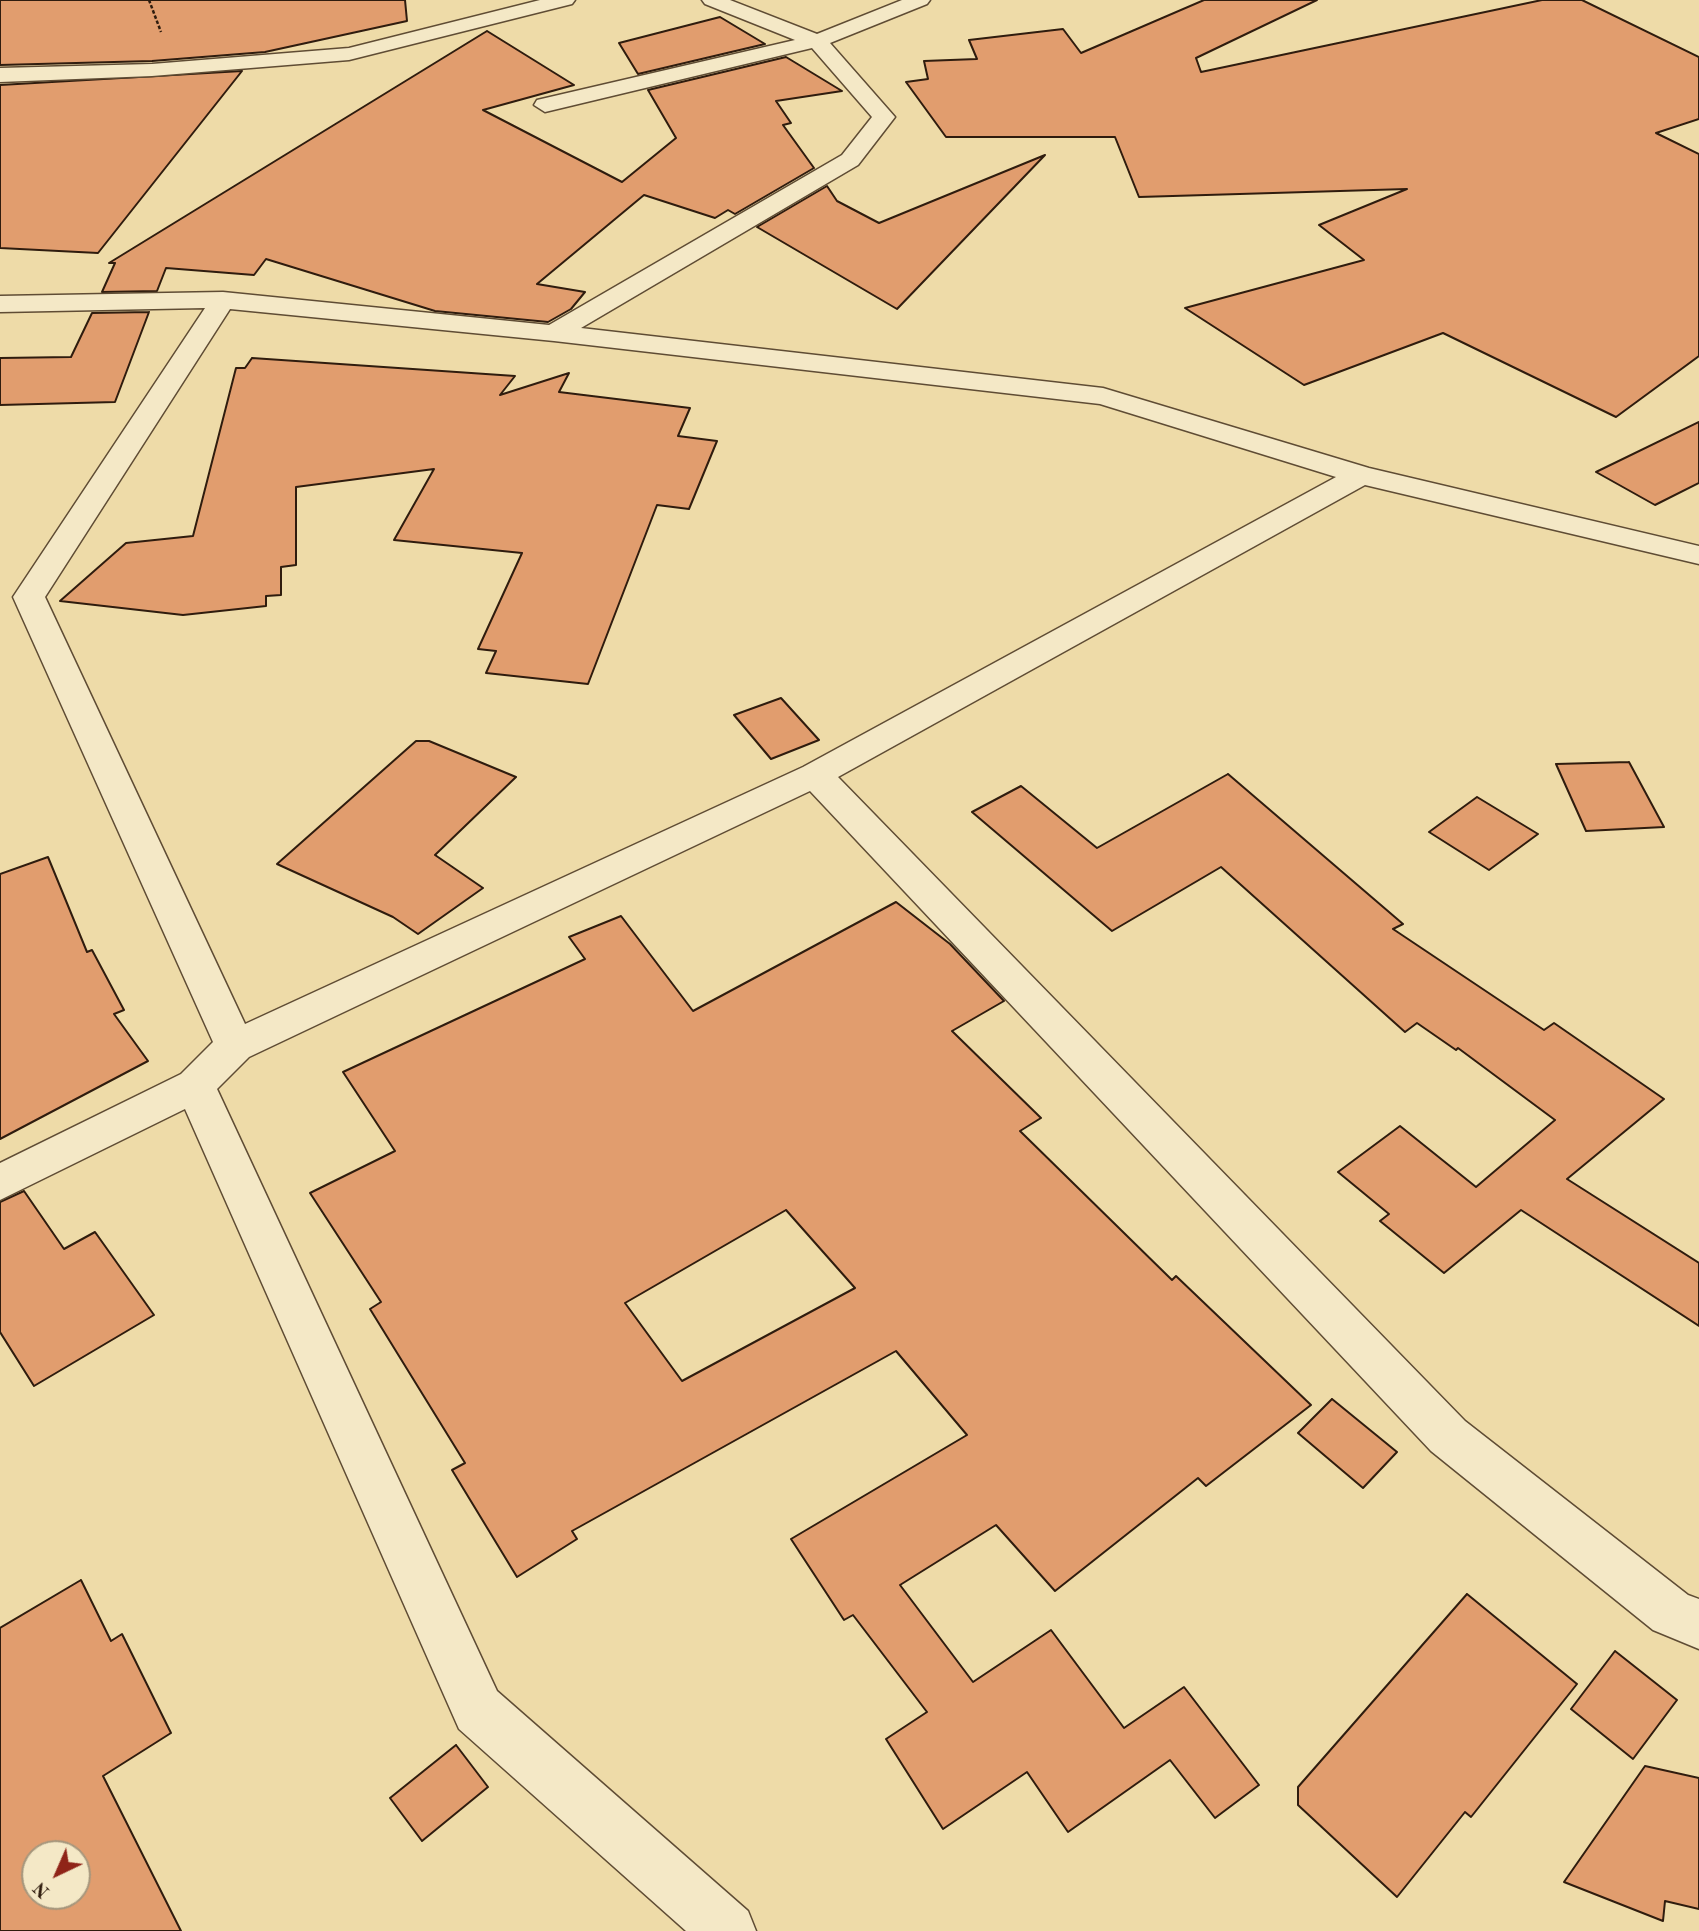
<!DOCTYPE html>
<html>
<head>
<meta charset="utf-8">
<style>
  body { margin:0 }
  #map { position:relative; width:1699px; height:1931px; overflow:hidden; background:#eedba8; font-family:"Old Standard TT",serif }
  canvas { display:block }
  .north { position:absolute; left:21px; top:1840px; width:70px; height:70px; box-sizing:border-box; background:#f4e8c6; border:2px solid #a5967c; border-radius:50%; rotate:224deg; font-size:19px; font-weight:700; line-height:28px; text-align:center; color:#2f1c0e }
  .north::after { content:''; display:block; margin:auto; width:24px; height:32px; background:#8f2418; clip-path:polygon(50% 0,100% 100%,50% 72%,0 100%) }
</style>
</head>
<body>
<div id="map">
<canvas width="1699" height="1931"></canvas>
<div class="north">N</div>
</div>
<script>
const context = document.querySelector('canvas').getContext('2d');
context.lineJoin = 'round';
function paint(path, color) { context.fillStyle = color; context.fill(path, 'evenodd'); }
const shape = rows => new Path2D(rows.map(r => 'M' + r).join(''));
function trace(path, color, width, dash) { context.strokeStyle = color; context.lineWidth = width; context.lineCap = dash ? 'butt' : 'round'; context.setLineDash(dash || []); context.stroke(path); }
const building = shape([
  [0,0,405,0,407,21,265,52,152,61,0,65,0,0],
  [1204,0,1317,0,1196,58,1201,72,1542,0,1582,0,1699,57,1699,119,1656,133,1699,154,1699,356,1616,417,1443,333,1304,385,1185,308,1364,260,1319,225,1407,189,1139,197,1115,137,946,137,906,82,928,79,924,61,977,59,969,40,1063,29,1081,53,1204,0],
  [720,17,765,44,638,74,619,43,720,17],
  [487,31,574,85,483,110,622,182,676,138,648,90,786,57,842,91,776,101,791,123,783,125,814,168,735,214,728,210,715,218,644,195,537,284,585,292,571,309,548,322,435,311,266,259,254,275,166,268,157,291,102,292,115,263,109,263,487,31],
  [242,71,98,253,0,248,0,85,242,71],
  [1045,155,897,309,757,227,827,186,837,201,879,223,1045,155],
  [149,312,115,402,0,405,0,358,71,357,92,313,149,312],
  [252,358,515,376,500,395,569,373,559,392,690,408,678,436,717,441,689,509,657,505,588,684,486,673,496,651,478,649,522,553,394,540,434,469,296,487,296,565,281,567,281,595,266,596,266,606,183,615,60,601,126,543,193,536,236,368,245,368,252,358],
  [1699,422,1699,483,1655,505,1596,472,1699,422],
  [781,698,819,740,771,759,734,715,781,698],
  [416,741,429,741,516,777,435,855,483,888,418,934,393,917,277,864,416,741],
  [1629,762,1664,827,1586,831,1556,764,1629,762],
  [1228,774,1403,924,1393,929,1544,1030,1554,1023,1664,1099,1567,1179,1699,1263,1699,1326,1521,1210,1444,1273,1380,1221,1389,1214,1338,1172,1400,1126,1476,1187,1555,1120,1458,1048,1456,1050,1417,1023,1405,1032,1221,867,1112,931,972,812,1021,786,1097,848,1228,774],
  [1477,797,1538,834,1489,870,1429,832,1477,797],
  [48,857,87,952,92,950,124,1010,114,1014,148,1061,0,1139,0,874,48,857],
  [896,902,950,944,1004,1001,952,1031,1041,1118,1020,1131,1172,1280,1176,1276,1311,1405,1206,1486,1198,1478,1055,1591,996,1525,900,1585,973,1682,1051,1630,1124,1728,1184,1687,1259,1785,1215,1818,1170,1760,1068,1832,1027,1772,943,1829,886,1739,927,1712,853,1615,844,1620,791,1539,967,1435,896,1351,572,1531,577,1539,517,1577,452,1470,465,1463,370,1309,381,1302,310,1193,395,1151,343,1072,585,959,569,937,621,916,693,1011,896,902],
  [786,1210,855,1288,682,1381,625,1303,786,1210],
  [24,1191,64,1249,95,1232,154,1315,34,1386,0,1332,0,1202,24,1191],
  [1332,1399,1397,1452,1363,1488,1298,1433,1332,1399],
  [81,1580,111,1641,122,1634,171,1733,103,1776,181,1931,0,1931,0,1628,81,1580],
  [35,1854,77,1854,77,1896,35,1896,35,1854],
  [1467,1594,1577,1684,1471,1817,1465,1812,1397,1897,1298,1805,1298,1787,1467,1594],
  [1615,1651,1677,1700,1633,1759,1571,1709,1615,1651],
  [456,1745,488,1787,422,1841,390,1798,456,1745],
  [1645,1766,1699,1778,1699,1909,1665,1901,1663,1921,1564,1882,1645,1766]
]);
const path = shape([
  [149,0,161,32]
]);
const minor = shape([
  [540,0,575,0,572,4,349,60,152,76,0,82,0,68,152,64,349,48,540,0],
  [702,0,730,0,817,34,902,0,930,0,927,4,830,43,895,117,858,165,581,328,1103,388,1369,468,1699,546,1699,564,1365,485,838,777,1465,1421,1688,1595,1699,1599,1699,1649,1653,1630,1431,1451,810,791,249,1057,217,1089,497,1691,748,1911,756,1931,686,1931,459,1729,185,1109,0,1200,0,1163,181,1074,213,1042,13,597,205,308,0,312,0,296,223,292,549,325,842,155,872,117,812,48,545,112,534,105,537,100,795,40,705,4,702,0],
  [230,309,554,341,1100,404,1336,477,803,767,245,1024,45,597,230,309]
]);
paint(building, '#e19d6e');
trace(building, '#2f1c0e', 2);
trace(minor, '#5f4c34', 3);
trace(path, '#2f1c0e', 2.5, [3.5, 2]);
paint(minor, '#f4e8c6');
</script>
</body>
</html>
